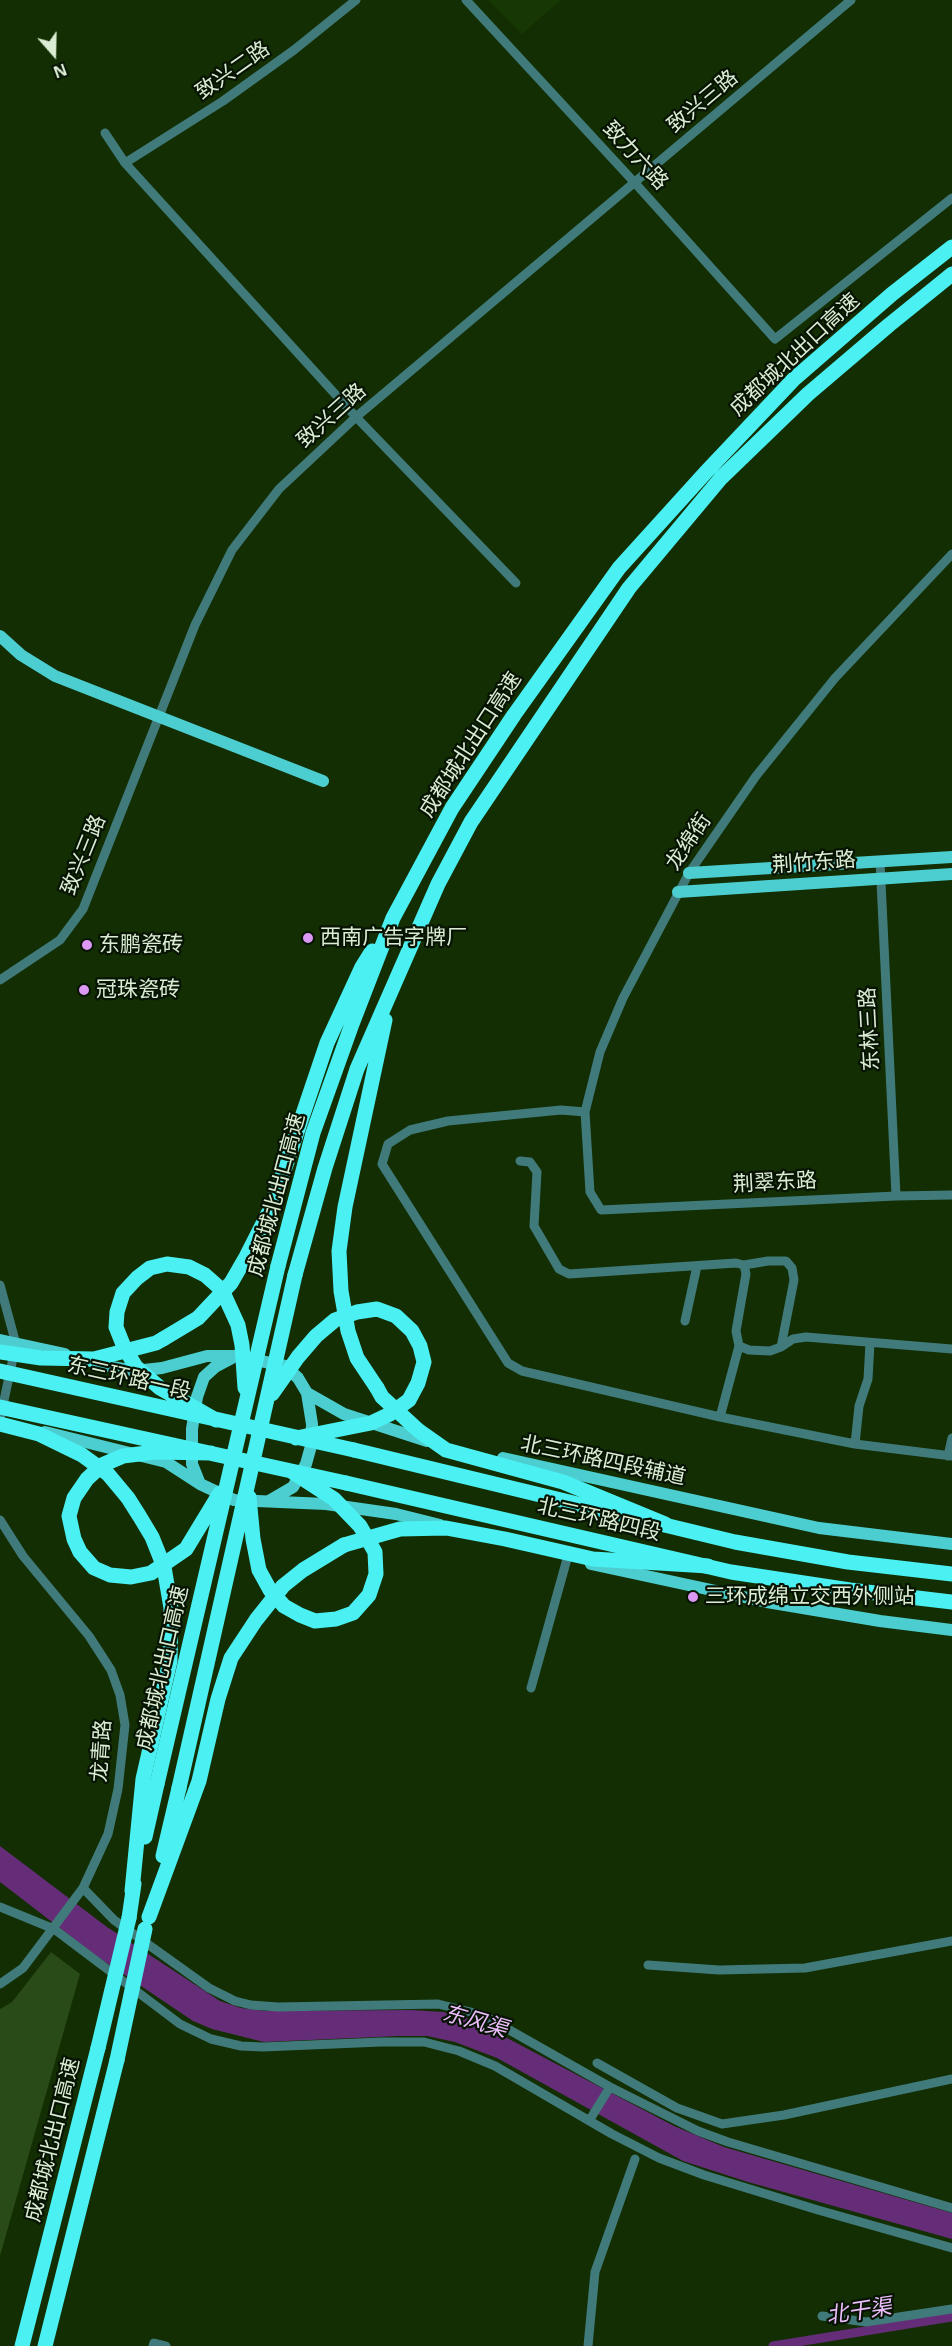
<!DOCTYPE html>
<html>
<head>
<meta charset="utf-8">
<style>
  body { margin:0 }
  #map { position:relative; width:952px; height:2346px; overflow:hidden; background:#122e02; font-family:"Noto Sans",sans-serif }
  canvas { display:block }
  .north { position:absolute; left:24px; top:24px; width:60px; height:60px; -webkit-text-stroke:4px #071303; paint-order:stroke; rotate:160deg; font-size:16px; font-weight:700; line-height:24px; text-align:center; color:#daecd3 }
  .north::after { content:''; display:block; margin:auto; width:21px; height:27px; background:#daecd3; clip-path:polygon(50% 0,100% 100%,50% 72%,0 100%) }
</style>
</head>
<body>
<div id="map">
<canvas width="952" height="2346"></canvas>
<div class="north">N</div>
</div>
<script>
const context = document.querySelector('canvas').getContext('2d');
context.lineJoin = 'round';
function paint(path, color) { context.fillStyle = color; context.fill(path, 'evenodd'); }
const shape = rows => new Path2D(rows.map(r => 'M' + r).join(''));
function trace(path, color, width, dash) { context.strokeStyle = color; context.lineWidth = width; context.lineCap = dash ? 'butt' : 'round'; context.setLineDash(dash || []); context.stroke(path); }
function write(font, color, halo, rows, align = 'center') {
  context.font = font + ' "Noto Sans","Noto Sans SC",sans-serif'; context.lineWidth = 4.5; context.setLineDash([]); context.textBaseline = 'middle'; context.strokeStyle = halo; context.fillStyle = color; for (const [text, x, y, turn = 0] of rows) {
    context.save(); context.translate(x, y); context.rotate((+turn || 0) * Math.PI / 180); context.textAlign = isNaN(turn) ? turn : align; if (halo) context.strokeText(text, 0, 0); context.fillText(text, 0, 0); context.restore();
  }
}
const built = shape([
  [488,0,561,0,522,34]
]);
const green = shape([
  [51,1952,80,1974,0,2256,0,2009,12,2002]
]);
const water = shape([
  [0,1846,107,1927,220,2001,241,2008,265,2011,412,2010,443,2012,471,2019,674,2126,724,2147,952,2213,952,2239,748,2182,683,2161,497,2058,455,2042,427,2036,399,2036,264,2042,212,2029,193,2021,95,1955,0,1882]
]);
const canal = shape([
  [773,2346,952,2317]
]);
const minor = shape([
  [466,0,635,183,775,339,952,198],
  [105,133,125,163,356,417,516,583],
  [125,163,223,101,294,50,356,0],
  [952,554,835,678,756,776,689,873,623,998,600,1052,585,1112,590,1192,601,1210,896,1196,952,1195],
  [880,861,896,1196],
  [0,980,60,940,83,909,195,625,232,550,279,489,356,417,851,0],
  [585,1112,561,1110,448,1121,410,1130,388,1144,382,1164,508,1363,522,1371,720,1417,855,1444,952,1456],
  [520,1161,530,1162,537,1172,534,1226,559,1269,569,1274,736,1263,744,1265,746,1274,736,1331,739,1346,749,1350,770,1351,781,1347,793,1339,806,1337,952,1349],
  [744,1265,768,1261,786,1261,792,1268,794,1280,781,1347],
  [0,1285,16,1344,0,1419],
  [685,1321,697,1266],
  [720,1417,739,1346],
  [855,1444,859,1406,868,1379,870,1343],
  [948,1456,952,1438],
  [0,1520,23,1556,89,1636,111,1670,120,1695,125,1725,118,1789,108,1834,83,1888,23,1968,0,1984],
  [531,1688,567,1559],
  [83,1888,114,1920,209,1988,235,2001,251,2005,278,2007,438,2004,483,2015,610,2087,698,2131,728,2142,952,2208],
  [0,1907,54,1929],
  [54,1929,180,2024,211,2039,241,2046,263,2047,381,2042,424,2042,459,2051,495,2066,612,2134,659,2158,704,2175,818,2210,952,2248],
  [648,1965,719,1970,805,1968,952,1941],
  [597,2063,677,2108,722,2124,784,2115,952,2079],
  [589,2121,610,2087],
  [822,2316,866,2322,952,2309],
  [153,2346,154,2343,166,2346],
  [588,2346,595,2272,635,2159]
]);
const major = shape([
  [0,636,21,655,55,676,323,781],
  [689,873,952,857],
  [678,892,952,874],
  [0,1340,65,1354],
  [88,1360,112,1367,135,1371,162,1368,207,1356,236,1356,285,1366,298,1378,307,1393,344,1414,427,1441],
  [45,1432,166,1462,200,1484,234,1500,326,1504,396,1514,440,1525],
  [503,1458,819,1528,952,1544],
  [200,1484,192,1464,192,1429,197,1397,204,1377,215,1367,232,1358],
  [269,1501,293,1487,306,1464,311,1446,312,1424,307,1393],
  [591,1564,767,1602,880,1621,952,1630]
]);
const highway = shape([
  [278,1266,313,1133,352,1024,393,918,452,808,514,715,619,568,706,472,794,379,892,294,952,247],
  [295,1275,325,1168,357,1069,438,884,471,822,629,588,721,478,808,394,889,325,952,274],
  [163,1339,198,1318,231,1283,246,1257,272,1206,327,1043,362,967,372,951],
  [377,1388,357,1358,348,1331,341,1291,339,1251,345,1207,385,1020],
  [0,1424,39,1434,82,1455,108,1474,128,1498,140,1517,152,1537,164,1567,171,1608,170,1661,143,1779,132,1891],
  [354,1450,735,1542,848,1562,952,1574],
  [346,1483,731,1572,850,1590,952,1602],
  [145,1837,157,1784],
  [163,1856,179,1788],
  [149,1917,199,1781,218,1699,231,1658,256,1620,283,1586,303,1570,344,1545],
  [129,1918,134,1884],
  [22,2346,98,2048],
  [45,2346,117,2060]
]);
const highwayBridge = shape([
  [0,1352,41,1358,94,1359,156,1343,163,1339],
  [0,1371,354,1450],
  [377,1388,382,1397,419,1431,446,1450,563,1482,665,1524],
  [272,1394,298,1357,316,1336,335,1320,357,1312,377,1309,396,1316,412,1331,420,1346,424,1362,418,1383,409,1400,390,1414,371,1423,296,1438],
  [0,1407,346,1483],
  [216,1420,160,1388,136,1367,124,1347,116,1327,117,1312,123,1293,137,1278,150,1268,167,1264,189,1267,205,1275,222,1290,238,1325,242,1345,245,1388],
  [211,1453,155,1452,123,1456,102,1465,87,1479,74,1498,69,1516,74,1539,80,1552,94,1568,110,1575,131,1577,151,1573,186,1549,220,1493],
  [249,1497,253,1539,259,1570,270,1590,284,1606,300,1615,315,1621,336,1619,353,1613,369,1595,376,1574,375,1552,360,1526,334,1499,291,1471],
  [344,1545,400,1529,446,1528,505,1539,593,1559,708,1566],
  [157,1784,278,1266],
  [179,1788,295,1275],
  [98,2048,129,1918],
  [117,2060,145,1929]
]);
const markers = [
  [308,938,6,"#dc99f4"],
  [87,945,6,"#dc99f4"],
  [84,990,6,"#dc99f4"],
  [693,1597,6,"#dc99f4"]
];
const streetNames = [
  ["致兴二路",233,71,-35],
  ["致兴三路",703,102,-40],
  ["致力六路",635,156,47],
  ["成都城北出口高速",795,355,-43],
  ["致兴三路",332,416,-42],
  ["成都城北出口高速",471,745,-57],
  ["龙绵街",689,842,-56],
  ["致兴三路",84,855,-68],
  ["荆竹东路",814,863,-4],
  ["东林三路",870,1029,-93],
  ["荆翠东路",775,1183,-3],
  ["成都城北出口高速",277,1195,-75],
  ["东三环路一段",129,1379,13],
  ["北三环路四段辅道",603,1461,12],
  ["北三环路四段",599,1520,13],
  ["成都城北出口高速",163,1668,-77],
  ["龙青路",102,1751,-86],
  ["成都城北出口高速",53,2140,-76]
];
const poiNames = [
  ["西南广告字牌厂",320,938],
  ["东鹏瓷砖",99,945],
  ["冠珠瓷砖",96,990],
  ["三环成绵立交西外侧站",705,1597]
];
const waterNames = [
  ["东风渠",475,2022,16],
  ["北干渠",859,2312,-9]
];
paint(built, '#173804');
paint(green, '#284b17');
paint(water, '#652d78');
trace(canal, '#652d78', 9);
trace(minor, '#417a7a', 9);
trace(major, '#4cced0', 12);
trace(highway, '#4bf0f2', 15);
trace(highwayBridge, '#4bf0f2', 15);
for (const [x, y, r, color] of markers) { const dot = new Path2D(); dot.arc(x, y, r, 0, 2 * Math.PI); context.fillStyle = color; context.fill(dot); trace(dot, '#071303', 2); }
write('21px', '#daecd3', '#071303', streetNames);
write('21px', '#daecd3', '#071303', poiNames, 'left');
write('italic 22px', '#ebbdfc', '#071303', waterNames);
</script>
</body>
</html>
